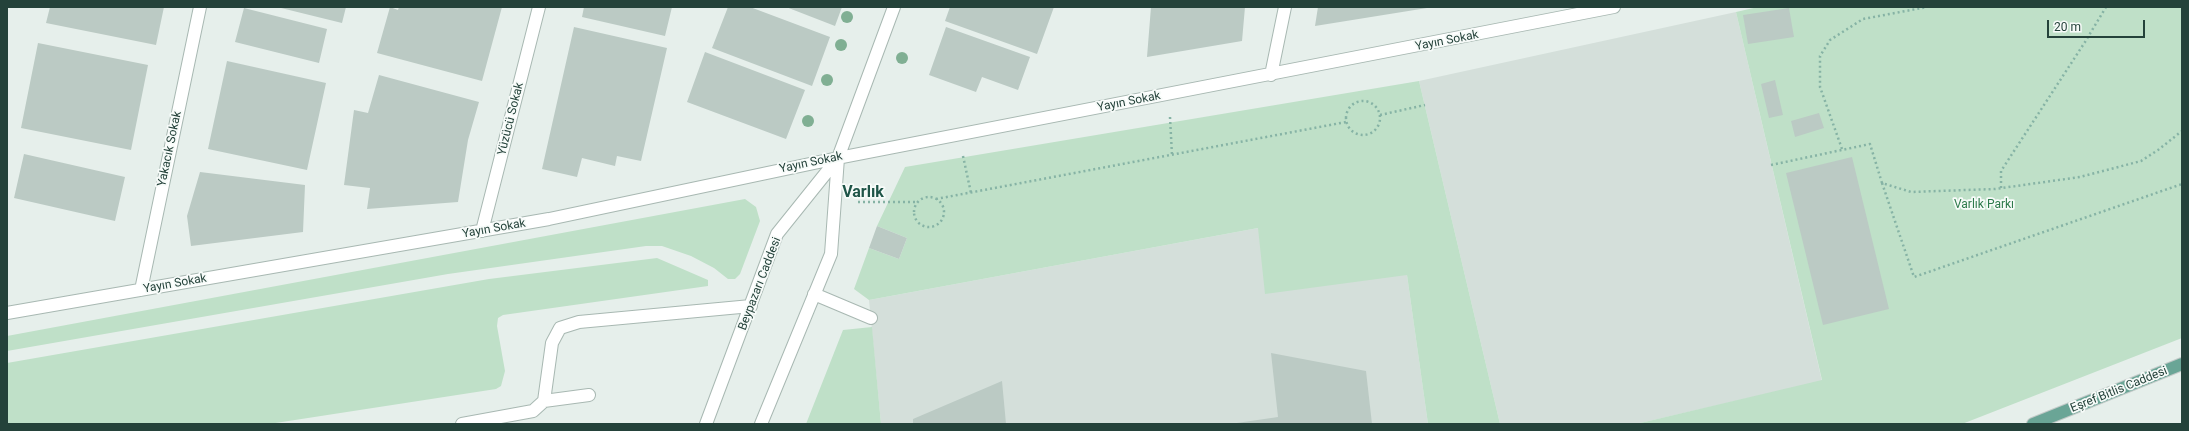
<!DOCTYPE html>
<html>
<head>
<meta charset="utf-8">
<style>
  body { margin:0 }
  #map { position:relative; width:2189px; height:431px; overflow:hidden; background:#e6efeb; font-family:Roboto,sans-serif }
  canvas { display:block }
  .frame { position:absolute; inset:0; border:8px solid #24423a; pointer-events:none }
  .scale { position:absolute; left:2047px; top:20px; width:98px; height:18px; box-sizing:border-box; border:2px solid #24423a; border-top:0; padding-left:5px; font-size:12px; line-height:14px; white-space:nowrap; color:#24423a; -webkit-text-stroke:3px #f7fbf9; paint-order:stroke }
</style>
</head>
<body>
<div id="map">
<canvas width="2189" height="431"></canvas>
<div class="frame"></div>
<div class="scale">20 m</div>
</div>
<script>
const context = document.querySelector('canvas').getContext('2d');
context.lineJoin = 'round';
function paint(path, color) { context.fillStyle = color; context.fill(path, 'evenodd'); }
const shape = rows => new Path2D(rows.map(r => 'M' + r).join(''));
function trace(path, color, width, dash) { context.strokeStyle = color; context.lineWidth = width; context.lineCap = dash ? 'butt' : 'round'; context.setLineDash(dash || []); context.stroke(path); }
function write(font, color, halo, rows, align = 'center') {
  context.font = font + ' Roboto,sans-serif'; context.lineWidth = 3.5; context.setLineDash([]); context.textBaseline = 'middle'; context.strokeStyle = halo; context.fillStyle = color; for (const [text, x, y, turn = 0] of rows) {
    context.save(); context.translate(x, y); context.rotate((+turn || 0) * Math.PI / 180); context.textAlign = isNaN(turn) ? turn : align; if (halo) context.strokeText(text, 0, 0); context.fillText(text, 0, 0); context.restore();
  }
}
const built = shape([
  [1736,12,1822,381,1636,424,1500,424,1419,81],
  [1258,228,1407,275,1428,424,881,424,869,300]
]);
const green = shape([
  [1758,7,2182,7,2182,338,1962,424,1636,424,1822,380,1736,12],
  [1419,81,1500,424,1428,424,1407,275,1265,294,1258,228,869,300,854,289,869,248,899,259,907,238,877,226,905,167],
  [745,199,756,207,760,221,740,274,735,279,728,279,714,268,691,256,662,246,646,246,448,274,7,351,7,336],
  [657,258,708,280,708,286,503,315,498,318,497,326,505,371,501,386,496,389,269,424,7,424,7,363,489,279],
  [872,327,881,424,806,424,843,330]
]);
const building = shape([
  [50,7,164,7,156,45,46,23],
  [277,7,346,7,342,23],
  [390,7,398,10,399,7,502,7,482,81,377,53],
  [584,7,672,7,665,36,582,17],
  [728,7,750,7,830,37,812,86,712,48],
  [786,7,842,7,835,26],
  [950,7,1054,7,1037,54,945,21],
  [1151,7,1245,7,1242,41,1147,57],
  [1318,7,1427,7,1427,8,1315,26],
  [244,8,327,29,319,63,235,42],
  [1789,8,1794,37,1748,44,1743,15],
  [574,27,667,48,641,161,617,156,615,166,582,158,577,177,542,169],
  [946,27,1030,57,1018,90,982,77,976,92,929,75],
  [38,43,148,65,131,150,21,128],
  [705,52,805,90,786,139,687,102],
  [227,61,326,83,307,170,208,149],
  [379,75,479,102,468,140,458,202,367,209,370,188,344,185,354,110,368,113],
  [1775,80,1783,115,1769,118,1761,84],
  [1819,113,1824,128,1795,137,1791,121],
  [24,154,125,177,115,221,14,198],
  [1852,157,1889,309,1823,325,1786,173],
  [200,172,305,185,303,232,191,246,187,216],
  [877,226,907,238,899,259,869,248],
  [1271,353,1366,371,1372,424,1230,424,1278,417],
  [1002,381,1006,424,913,424,913,419]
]);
const path = shape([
  '1346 118a17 17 0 1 1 34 0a17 17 0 1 1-34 0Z',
  [1380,115,1425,105],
  [1170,117,1172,155],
  [1842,149,1820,87,1820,56,1830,40,1863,19,1927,7],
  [963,156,971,193],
  [1771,165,1870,144,1882,183,1911,192,1995,189,2080,177,2141,161,2158,150,2182,131],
  [1882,183,1914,277,2182,184],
  [2001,188,2001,171,2085,42,2106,7],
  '914 212a15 15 0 1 1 30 0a15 15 0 1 1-30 0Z',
  [936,199,1346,122],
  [858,202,917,202]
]);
const minor = shape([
  [1271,75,1285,7],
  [482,231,539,7],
  [141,290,200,7],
  [814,294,871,318],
  [7,313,549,219,838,158,1614,7],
  [544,401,589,395],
  [462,424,533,411,544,401,552,343,560,328,579,322,751,306],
  [706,424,777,234,838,158],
  [761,424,831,254,838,158,894,7]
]);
const major = shape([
  [2033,424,2182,364]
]);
const trees = [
  [847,17],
  [841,45],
  [902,58],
  [827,80],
  [808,121]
];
const streetNames = [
  ["Yayın Sokak",1447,41,-11],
  ["Yayın Sokak",1129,102,-11],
  ["Yüzücü Sokak",511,119,-76],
  ["Yakacık Sokak",170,149,-78],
  ["Yayın Sokak",811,163,-12],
  ["Yayın Sokak",494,229,-10],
  ["Yayın Sokak",175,284,-10],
  ["Beypazarı Caddesi",760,284,-69],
  ["Eşref Bitlis Caddesi",2119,390,-22]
];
const parkNames = [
  ["Varlık Parkı",1984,205]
];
const districtNames = [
  ["Varlık",863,193]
];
paint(built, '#d4dfda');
paint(green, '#bfe0c8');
paint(building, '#bbcac4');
trace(minor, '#a8b8b2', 14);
trace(major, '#c2cac8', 14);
trace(path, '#86b3a5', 2.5, [2, 3]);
trace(minor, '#fff', 12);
trace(major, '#6aa596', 12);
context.fillStyle = '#80af93';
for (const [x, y] of trees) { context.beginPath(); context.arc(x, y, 6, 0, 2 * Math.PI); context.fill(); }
write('12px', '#24423a', '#f7fbf9', streetNames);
write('12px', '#2d7a4b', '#f7fbf9', parkNames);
write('bold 16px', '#1f5548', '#f7fbf9', districtNames);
</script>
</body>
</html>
